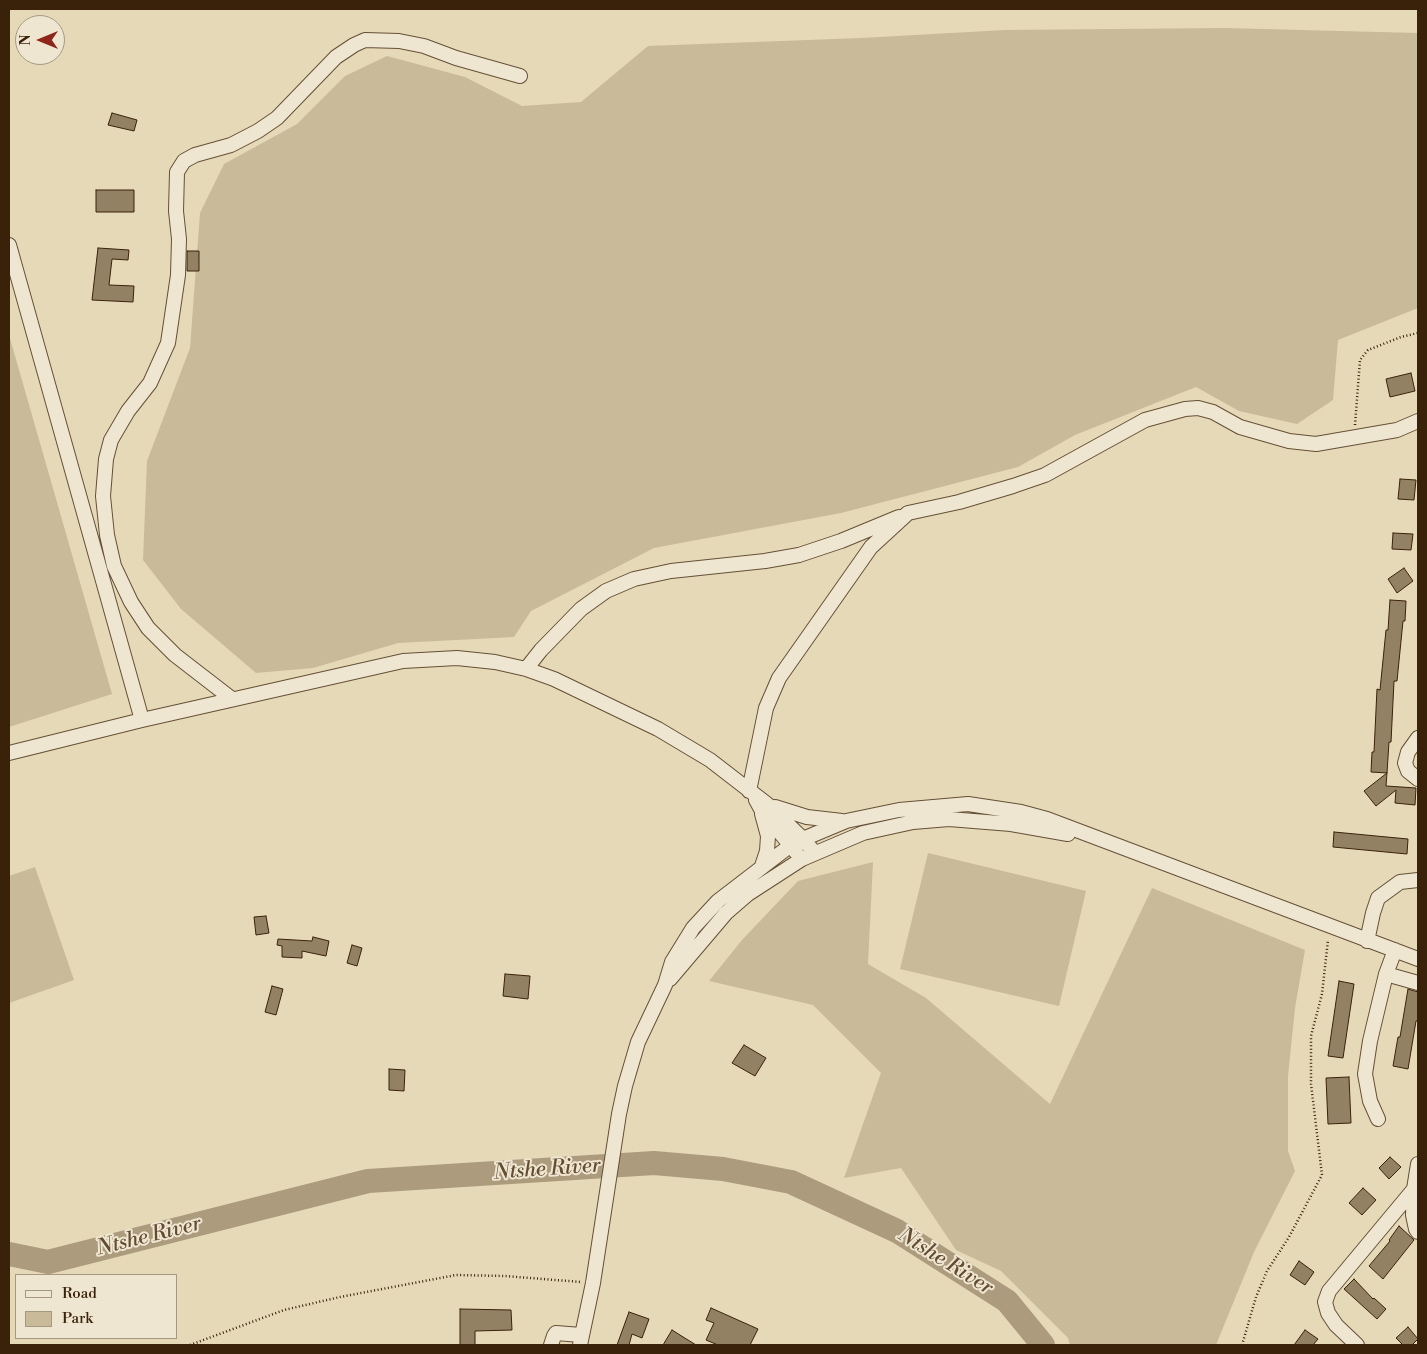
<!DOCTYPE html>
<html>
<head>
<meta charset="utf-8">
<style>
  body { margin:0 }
  #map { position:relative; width:1427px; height:1354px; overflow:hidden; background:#e6d9b8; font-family:"Libre Bodoni",serif }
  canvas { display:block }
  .frame { position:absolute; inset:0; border:10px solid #3a220a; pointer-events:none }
  .legend { position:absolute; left:15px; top:1274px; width:162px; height:65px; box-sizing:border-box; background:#efe6d1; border:1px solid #a79881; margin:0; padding:6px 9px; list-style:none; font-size:15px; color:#3a220a }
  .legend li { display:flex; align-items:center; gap:10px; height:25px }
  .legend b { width:25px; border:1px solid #a79881 }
  .north { position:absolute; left:15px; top:15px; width:50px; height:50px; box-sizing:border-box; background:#efe6d1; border:1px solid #a79881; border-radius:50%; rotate:270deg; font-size:14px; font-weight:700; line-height:20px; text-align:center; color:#3a220a }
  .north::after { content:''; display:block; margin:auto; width:18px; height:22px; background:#8f2418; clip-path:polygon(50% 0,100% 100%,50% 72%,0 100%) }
</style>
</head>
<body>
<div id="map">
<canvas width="1427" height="1354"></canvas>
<div class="frame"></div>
<ul class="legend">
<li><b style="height:6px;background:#efe6d1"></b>Road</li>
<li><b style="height:14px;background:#c9ba9a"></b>Park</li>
</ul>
<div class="north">N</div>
</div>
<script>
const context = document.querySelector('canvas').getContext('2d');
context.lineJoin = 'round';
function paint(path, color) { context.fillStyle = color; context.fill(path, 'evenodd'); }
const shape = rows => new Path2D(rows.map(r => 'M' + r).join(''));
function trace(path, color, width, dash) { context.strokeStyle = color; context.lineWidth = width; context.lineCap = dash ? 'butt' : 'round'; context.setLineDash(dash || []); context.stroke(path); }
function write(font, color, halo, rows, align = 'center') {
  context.font = font + ' "Libre Bodoni",serif'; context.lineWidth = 4; context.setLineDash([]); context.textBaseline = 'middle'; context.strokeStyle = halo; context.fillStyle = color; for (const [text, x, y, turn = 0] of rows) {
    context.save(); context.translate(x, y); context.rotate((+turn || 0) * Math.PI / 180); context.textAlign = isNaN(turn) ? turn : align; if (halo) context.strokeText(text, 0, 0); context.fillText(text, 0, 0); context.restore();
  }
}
const green = shape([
  [1225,28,1418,33,1418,308,1338,340,1333,400,1297,424,1239,411,1196,387,1075,435,1018,467,841,513,654,548,531,611,514,637,398,643,313,668,256,673,181,609,143,560,147,461,190,348,200,213,224,164,297,124,345,76,387,56,465,77,522,106,581,102,648,46,861,38,1005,30],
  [9,335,112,694,9,727],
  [928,853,1086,891,1059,1006,900,969],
  [873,862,868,964,926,998,1050,1104,1152,888,1305,950,1295,1008,1288,1076,1288,1151,1295,1171,1254,1252,1216,1345,1070,1345,1068,1338,1001,1271,956,1250,901,1168,844,1178,881,1073,813,1005,709,981,742,940,798,881],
  [35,867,74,980,9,1003,9,876]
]);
const river = shape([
  [9,1254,48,1262,368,1181,654,1163,723,1169,791,1182,897,1231,1007,1301,1043,1345]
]);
const building = shape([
  [112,113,137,120,134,131,108,125,112,113],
  [96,190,134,190,134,212,96,212,96,190],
  [98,248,129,250,128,260,112,259,109,285,134,286,133,302,92,300,98,248],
  [187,251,199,251,199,271,187,271,187,251],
  [1411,373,1415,391,1390,397,1386,379,1411,373],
  [1400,479,1416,480,1414,500,1398,499,1400,479],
  [1393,533,1413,534,1411,550,1392,549,1393,533],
  [1404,568,1413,581,1397,593,1388,579,1404,568],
  [1390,600,1406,601,1405,621,1403,621,1397,681,1394,681,1391,742,1389,742,1387,773,1371,772,1372,752,1374,752,1377,689,1380,690,1386,630,1388,630,1390,600],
  [1387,773,1386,786,1416,788,1415,805,1395,803,1396,790,1376,806,1364,791,1387,773],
  [1334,832,1408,839,1407,854,1333,847,1334,832],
  [266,916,269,933,256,935,254,917,266,916],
  [313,937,329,941,326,956,302,951,302,958,282,957,282,946,277,945,278,939,312,941,313,937],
  [352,945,362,948,357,966,347,963,352,945],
  [505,974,530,976,528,999,503,996,505,974],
  [1339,981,1354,984,1343,1058,1328,1056,1339,981],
  [272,986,283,989,276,1015,265,1012,272,986],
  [1408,989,1418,992,1418,1021,1416,1021,1408,1069,1393,1066,1398,1037,1400,1037,1408,989],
  [744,1045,766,1058,755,1076,732,1063,744,1045],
  [389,1069,405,1070,404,1091,389,1090,389,1069],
  [1349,1077,1351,1123,1328,1124,1326,1078,1349,1077],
  [1390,1157,1401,1167,1389,1179,1379,1168,1390,1157],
  [1363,1188,1376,1200,1362,1215,1349,1203,1363,1188],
  [1399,1226,1414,1240,1383,1279,1369,1266,1390,1241,1389,1240,1399,1226],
  [1299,1261,1314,1272,1305,1285,1290,1275,1299,1261],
  [1354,1279,1373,1299,1374,1298,1386,1309,1377,1319,1344,1289,1354,1279],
  [711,1308,758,1329,750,1345,718,1345,706,1340,714,1323,706,1320,711,1308],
  [460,1309,511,1310,512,1330,475,1331,475,1345,460,1345,460,1309],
  [629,1312,649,1319,642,1338,632,1334,629,1345,617,1345,629,1312],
  [1408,1327,1418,1339,1412,1345,1403,1345,1396,1338,1408,1327],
  [672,1330,696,1345,663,1345,672,1330],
  [1305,1330,1318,1339,1313,1345,1294,1345,1305,1330]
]);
const path = shape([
  [1355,425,1360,360,1368,350,1401,337,1418,333],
  [190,1345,284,1310,340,1297,456,1275,505,1276,581,1282],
  [1242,1345,1256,1297,1267,1271,1289,1237,1322,1175,1311,1084,1311,1036,1322,994,1328,940]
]);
const minor = shape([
  [9,245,142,720],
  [526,669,541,650,581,609,606,591,634,579,671,571,765,561,799,555,841,541,899,517],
  [232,699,175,655,148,628,131,602,114,566,107,535,103,496,106,459,111,440,128,411,150,383,168,343,178,275,179,239,176,211,177,172,184,161,195,155,231,145,258,131,277,118,336,57,354,45,365,40,399,41,424,46,456,58,520,76],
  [1418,738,1408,752,1405,763,1408,771,1418,779],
  [9,753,142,720,403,661,457,658,495,662,526,669,554,679,658,729,710,760,767,804,803,839,815,853],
  [749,791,766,708,779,678,871,547,908,513,959,502,1013,486,1045,475,1145,420,1185,409,1198,408,1213,412,1240,427,1289,441,1316,444,1397,430,1418,421],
  [756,800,762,811,796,852],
  [775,807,807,817,842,821],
  [762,866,767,851,768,836,762,814],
  [1367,941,1373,913,1378,898,1400,882,1418,880],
  [1386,974,1418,983],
  [670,979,726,913,748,894,802,859,863,833,913,822,949,819,1011,824,1068,834],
  [1378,1119,1370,1101,1365,1074,1370,1041,1386,974,1395,950],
  [1418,1164,1414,1189,1413,1215,1416,1229,1418,1232],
  [551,1345,554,1336,556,1333,581,1335],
  [580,1345,593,1283,619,1114,625,1086,638,1042,665,985,672,962,693,928,718,901,791,845,803,839,846,821,899,810,968,804,1021,812,1047,819,1418,959],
  [1357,1345,1336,1325,1328,1313,1325,1302,1329,1291,1414,1189]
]);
const waterNames = [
  ["Ntshe River",547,1170,-4],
  ["Ntshe River",149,1237,-14],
  ["Ntshe River",945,1262,32]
];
paint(green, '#c9ba9a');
trace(river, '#ac9b7d', 24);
paint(building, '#938164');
trace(building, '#3a220a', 1);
trace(minor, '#655036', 16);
trace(path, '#3a220a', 2.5, [1, 2.5]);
trace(minor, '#efe6d1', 14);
write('italic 21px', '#624c32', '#efe6d1', waterNames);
</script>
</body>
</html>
